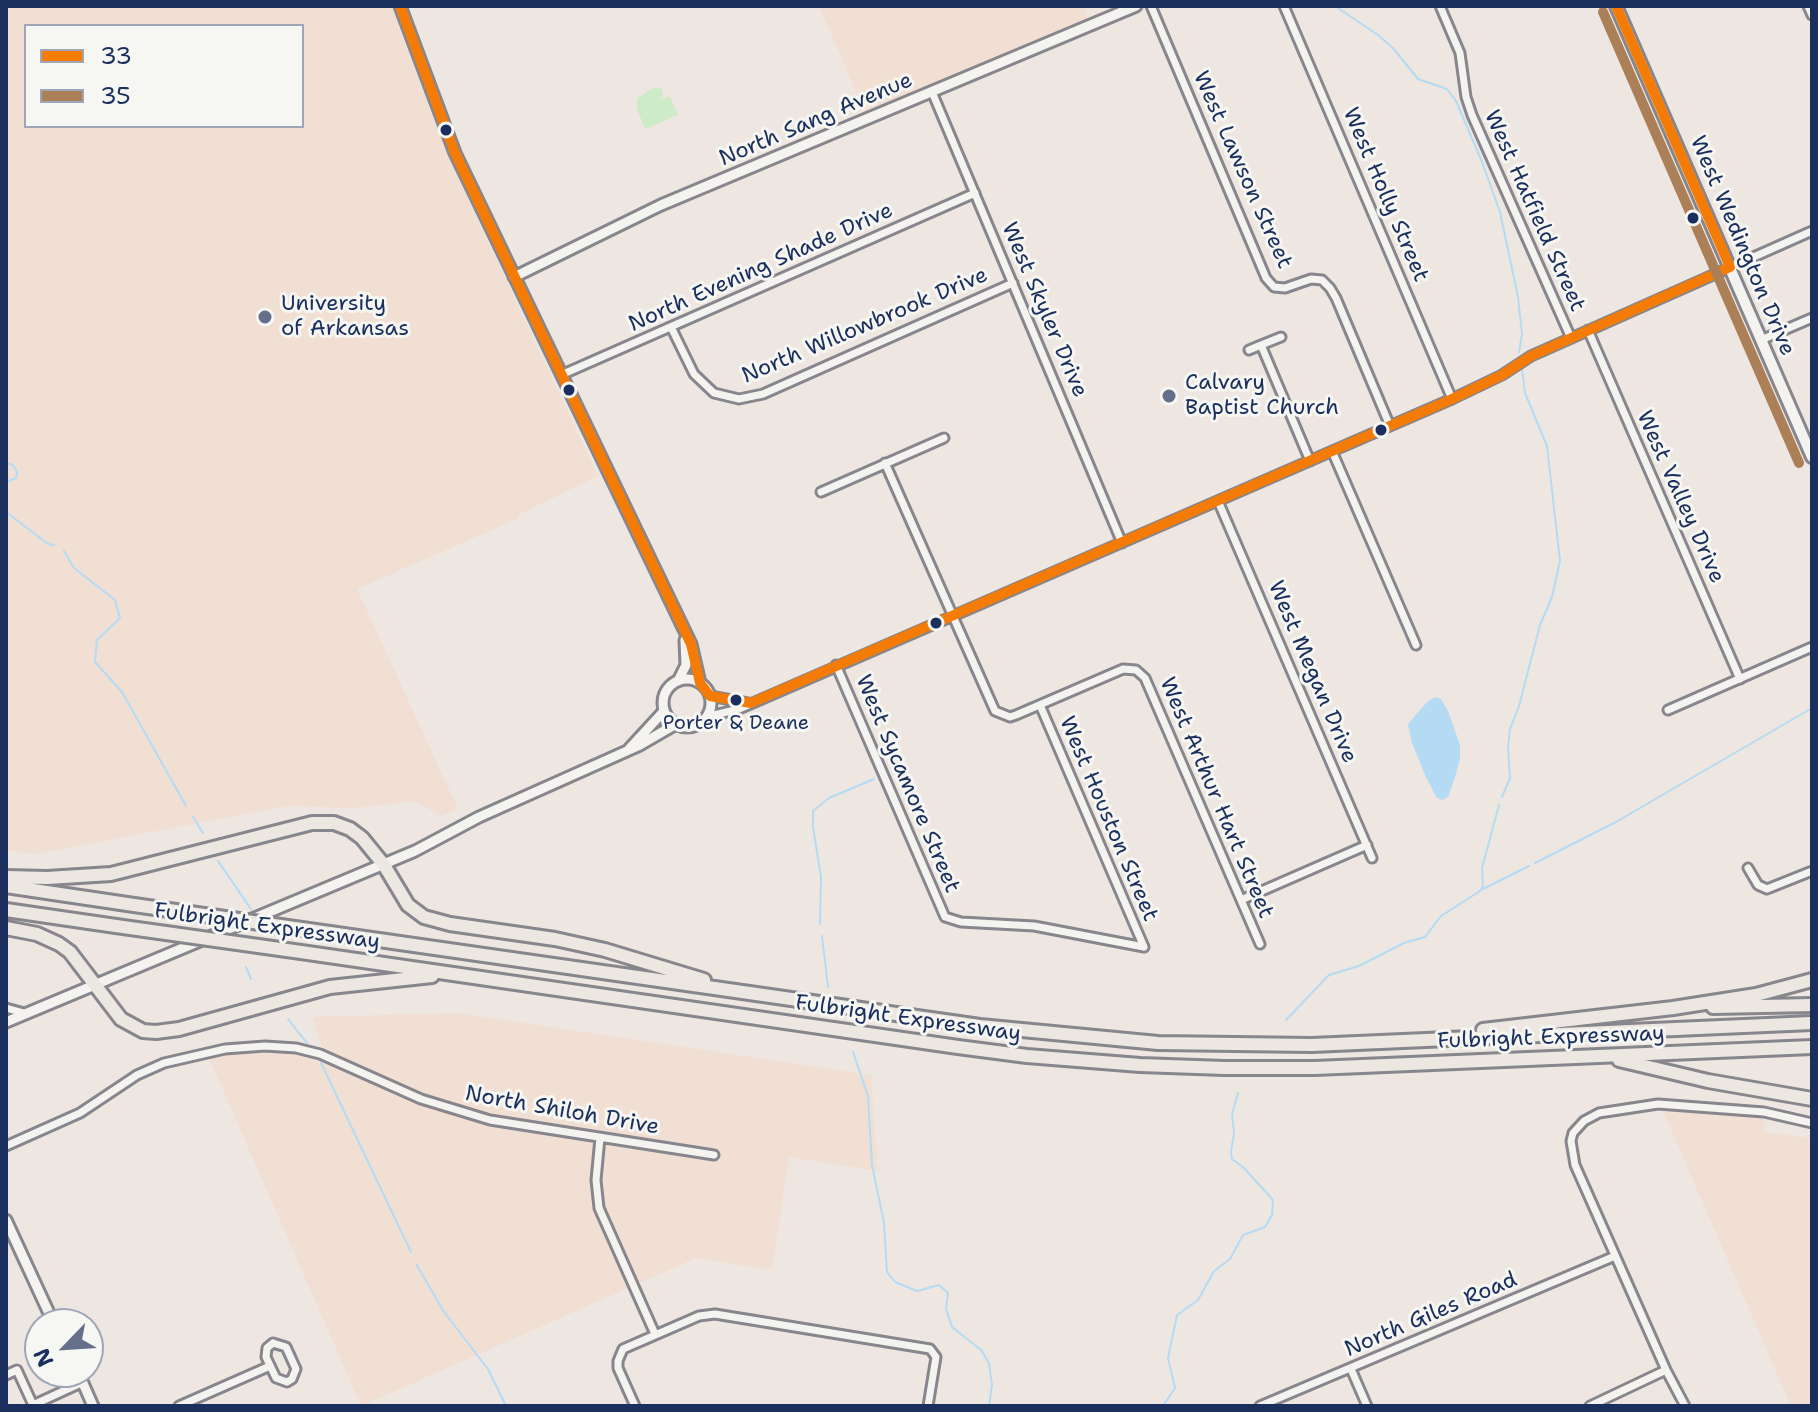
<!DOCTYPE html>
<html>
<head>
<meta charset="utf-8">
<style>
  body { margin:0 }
  #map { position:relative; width:1818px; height:1412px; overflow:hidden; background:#eee6e0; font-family:"Shantell Sans",sans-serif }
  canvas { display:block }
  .frame { position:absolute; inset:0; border:8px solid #1b2f5e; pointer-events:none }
  .legend { position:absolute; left:24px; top:24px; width:280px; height:104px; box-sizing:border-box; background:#f6f6f2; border:2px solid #9ea6b7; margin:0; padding:10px 14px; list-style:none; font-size:24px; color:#1b2f5e }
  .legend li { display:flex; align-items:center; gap:16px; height:40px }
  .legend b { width:40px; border:2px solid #9ea6b7 }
  .north { position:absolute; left:24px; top:1308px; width:80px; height:80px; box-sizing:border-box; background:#f6f6f2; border:2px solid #9ea6b7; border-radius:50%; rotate:245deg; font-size:22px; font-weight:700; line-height:32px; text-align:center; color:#1b2f5e }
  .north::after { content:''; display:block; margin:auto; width:28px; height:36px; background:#656f8c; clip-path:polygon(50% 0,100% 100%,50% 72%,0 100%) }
</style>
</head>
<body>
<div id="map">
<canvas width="1818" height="1412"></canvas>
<div class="frame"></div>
<ul class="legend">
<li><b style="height:10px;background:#f47b05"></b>33</li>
<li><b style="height:10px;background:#ab7f57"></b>35</li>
</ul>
<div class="north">N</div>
</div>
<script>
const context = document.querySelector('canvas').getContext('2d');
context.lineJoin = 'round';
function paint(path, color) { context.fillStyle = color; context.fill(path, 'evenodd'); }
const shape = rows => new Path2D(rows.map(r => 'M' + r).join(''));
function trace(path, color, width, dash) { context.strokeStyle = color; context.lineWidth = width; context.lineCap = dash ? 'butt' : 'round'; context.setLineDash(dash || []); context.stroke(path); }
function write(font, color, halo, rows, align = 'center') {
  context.font = font + ' "Shantell Sans",sans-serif'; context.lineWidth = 6; context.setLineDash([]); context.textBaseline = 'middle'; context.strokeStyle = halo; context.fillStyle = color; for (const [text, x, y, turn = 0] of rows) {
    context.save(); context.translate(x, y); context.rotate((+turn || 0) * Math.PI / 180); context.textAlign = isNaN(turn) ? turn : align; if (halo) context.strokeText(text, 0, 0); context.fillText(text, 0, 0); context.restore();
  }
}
const built = shape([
  [6,6,392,6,449,158,598,476,518,515,519,518,357,589,458,809,441,816,415,801,355,808,287,806,36,854,6,850],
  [302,26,302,126,26,126,26,26],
  [819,6,1083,6,1091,25,867,117],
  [457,1013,871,1075,878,1171,789,1157,772,1270,696,1258,361,1406,207,1053,265,1046,325,1055,312,1017],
  [1660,1104,1764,1112,1764,1132,1812,1138,1812,1406,1791,1406]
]);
const green = shape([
  [655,87,662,89,663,97,658,101,670,96,678,115,645,129,637,109,637,98]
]);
const water = shape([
  [1435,697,1441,699,1448,711,1460,745,1460,759,1455,777,1448,797,1442,800,1436,797,1425,775,1412,743,1408,724,1427,702]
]);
const stream = shape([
  [1335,6,1378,35,1393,48,1418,79,1447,89,1456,101,1482,162,1500,212,1518,297,1522,334,1519,352],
  [6,463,13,465,17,472,16,478,6,482],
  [6,512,48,544,54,545],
  [64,551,74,568,115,600,120,618,97,640,95,662,122,692,186,806],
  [1502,797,1510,778,1508,747,1510,729,1519,706,1540,625,1552,597,1560,561,1547,446,1525,393,1522,368],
  [193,817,203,833],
  [218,861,251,909],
  [1535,863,1616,822,1812,708],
  [1483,889,1529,866],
  [820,924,821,877,813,827,813,811,829,798,874,779],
  [822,936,828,987],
  [246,967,251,979],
  [288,1019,307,1043],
  [1286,1020,1329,975,1359,966,1404,943,1425,937,1441,916,1480,891,1483,886,1482,868,1499,805],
  [853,1052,868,1096,872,1165,884,1223,887,1272,895,1282,917,1291,939,1285,948,1293,946,1309,952,1327,981,1350,989,1363,992,1385,989,1406],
  [321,1063,411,1252],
  [416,1264,444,1312,488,1369,506,1406],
  [1163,1406,1175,1388,1168,1358,1177,1315,1198,1300,1214,1271,1230,1259,1243,1235,1265,1227,1272,1215,1273,1200,1244,1168,1232,1159,1231,1152,1234,1133,1232,1114,1238,1093]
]);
const minor = shape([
  [1151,6,1266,278,1274,287,1285,288,1311,279,1322,280,1330,288,1336,298,1390,426],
  [1284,6,1452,399],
  [1440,6,1460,53,1466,97,1472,115,1571,338],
  [1808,6,1812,15],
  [932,92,1122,543],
  [671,327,694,374,714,393,739,399,763,394,1013,283],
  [1588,330,1740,679],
  [1281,337,1261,345,1310,461],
  [1761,340,1812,318],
  [1249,350,1261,345],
  [561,375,975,193],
  [1332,451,1416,645],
  [885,463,995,711,1010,717,1016,715,1123,669,1136,670,1145,678,1260,944],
  [821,492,944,438],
  [1218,501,1372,858],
  [836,665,945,917,961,922,1034,926,1144,947],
  [710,696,748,703],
  [1040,705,1144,947],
  [1668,710,1812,647],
  [710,716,739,709,1452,399,1502,375,1531,356,1812,231],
  [1748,868,1758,885,1767,889,1812,871],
  [1241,900,1367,845],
  [6,1008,24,1013],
  [600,1138,596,1180,599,1208,655,1334],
  [6,1146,80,1113,137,1075,164,1063,225,1049,265,1046,296,1048,320,1054,421,1099,490,1120,714,1155],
  [273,1343,286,1347,296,1369,292,1379,287,1382,276,1378,266,1357,267,1348,273,1343],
  [1351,1369,1367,1406],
  [6,1375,17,1370,33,1405,83,1382],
  [179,1406,270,1366],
  [635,1406,618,1368,618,1361,623,1349,699,1316,715,1314,930,1349,936,1357,928,1406],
  [1260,1406,1615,1256],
  [1590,1406,1666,1370],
  [1685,1406,1666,1370,1575,1165,1571,1141,1573,1133,1584,1121,1599,1113,1658,1104,1764,1112,1812,1123]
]);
const tertiary = shape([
  [400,6,455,153,691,644,700,683],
  [514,277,661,205,1136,6],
  '663 703a24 24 0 1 1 48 0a24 24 0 1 1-48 0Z',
  [678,681,686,665,685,640],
  [629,749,664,711],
  [6,1022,415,851,479,817,638,746,676,724],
  [6,1220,54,1324],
  [78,1372,93,1406]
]);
const secondary = shape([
  [1616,6,1812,457]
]);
const motorway = shape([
  [6,877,47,878,111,874,312,823,334,823,350,829,362,838,384,865,408,905,424,917,450,924,555,939,605,950,704,980],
  [6,886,134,905],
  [6,910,116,926],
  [6,928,37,934,59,944,70,952,121,1019,143,1031,156,1032,179,1029,330,987,432,976],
  [344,935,980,1026,1158,1043,1312,1045,1812,1023],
  [301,952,958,1047,1027,1056,1140,1065,1224,1068,1315,1068,1812,1047],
  [1713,1007,1812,1005],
  [1483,1030,1673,1008,1756,995,1812,980],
  [1619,1060,1708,1081,1812,1099]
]);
const motorwayBridge = shape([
  [134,905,344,935],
  [116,926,301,952]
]);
const bus1 = shape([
  [400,6,455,153,691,644,700,683,710,696,751,703,1452,399,1502,375,1531,356,1730,267,1616,6]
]);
const bus2 = shape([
  [1603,12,1799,463]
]);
const markers = [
  [446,130,7,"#1b2f5e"],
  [1693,218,7,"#1b2f5e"],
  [265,317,8,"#656f8c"],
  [569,390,7,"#1b2f5e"],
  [1169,396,8,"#656f8c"],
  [1381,430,7,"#1b2f5e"],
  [936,623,7,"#1b2f5e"],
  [736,700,7,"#1b2f5e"]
];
const busNames = [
  ["Porter & Deane",736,724]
];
const streetNames = [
  ["North Sang Avenue",816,120,-23],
  ["West Lawson Street",1242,170,66],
  ["West Holly Street",1385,195,67],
  ["West Hatfield Street",1534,211,66],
  ["West Wedington Drive",1742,246,67],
  ["North Evening Shade Drive",761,268,-24],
  ["West Skyler Drive",1044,310,67],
  ["North Willowbrook Drive",865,326,-23],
  ["West Valley Drive",1680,497,66],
  ["West Megan Drive",1312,672,67],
  ["West Sycamore Street",907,784,67],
  ["West Arthur Hart Street",1216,798,67],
  ["West Houston Street",1108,819,67],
  ["Fulbright Expressway",267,927,8],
  ["Fulbright Expressway",908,1019,8],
  ["Fulbright Expressway",1551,1038,-2],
  ["North Shiloh Drive",562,1111,10],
  ["North Giles Road",1431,1315,-23]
];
const poiNames = [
  ["University",281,304],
  ["of Arkansas",281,329],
  ["Calvary",1185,383],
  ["Baptist Church",1185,408]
];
paint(built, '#f1dfd3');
paint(green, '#ceebc8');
paint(water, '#b5dbf4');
trace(stream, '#b5dbf4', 2);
trace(minor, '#86868c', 13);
trace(tertiary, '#86868c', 15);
trace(secondary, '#86868c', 16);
trace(motorway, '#86868c', 18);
trace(minor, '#f4f3f0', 7);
trace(tertiary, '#f4f3f0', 9);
trace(secondary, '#f4f3f0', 10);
trace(motorway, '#ece8e1', 12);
trace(motorwayBridge, '#86868c', 18, []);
trace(motorwayBridge, '#ece8e1', 12);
trace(bus1, '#f47b05', 10);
trace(bus2, '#ab7f57', 10);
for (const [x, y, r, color] of markers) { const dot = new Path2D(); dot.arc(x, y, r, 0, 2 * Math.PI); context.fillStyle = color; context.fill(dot); trace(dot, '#f6f6f2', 3); }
write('20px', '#1b2f5e', '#f6f6f2', busNames);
write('22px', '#1b2f5e', '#f6f6f2', streetNames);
write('22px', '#1b2f5e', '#f6f6f2', poiNames, 'left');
</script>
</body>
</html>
